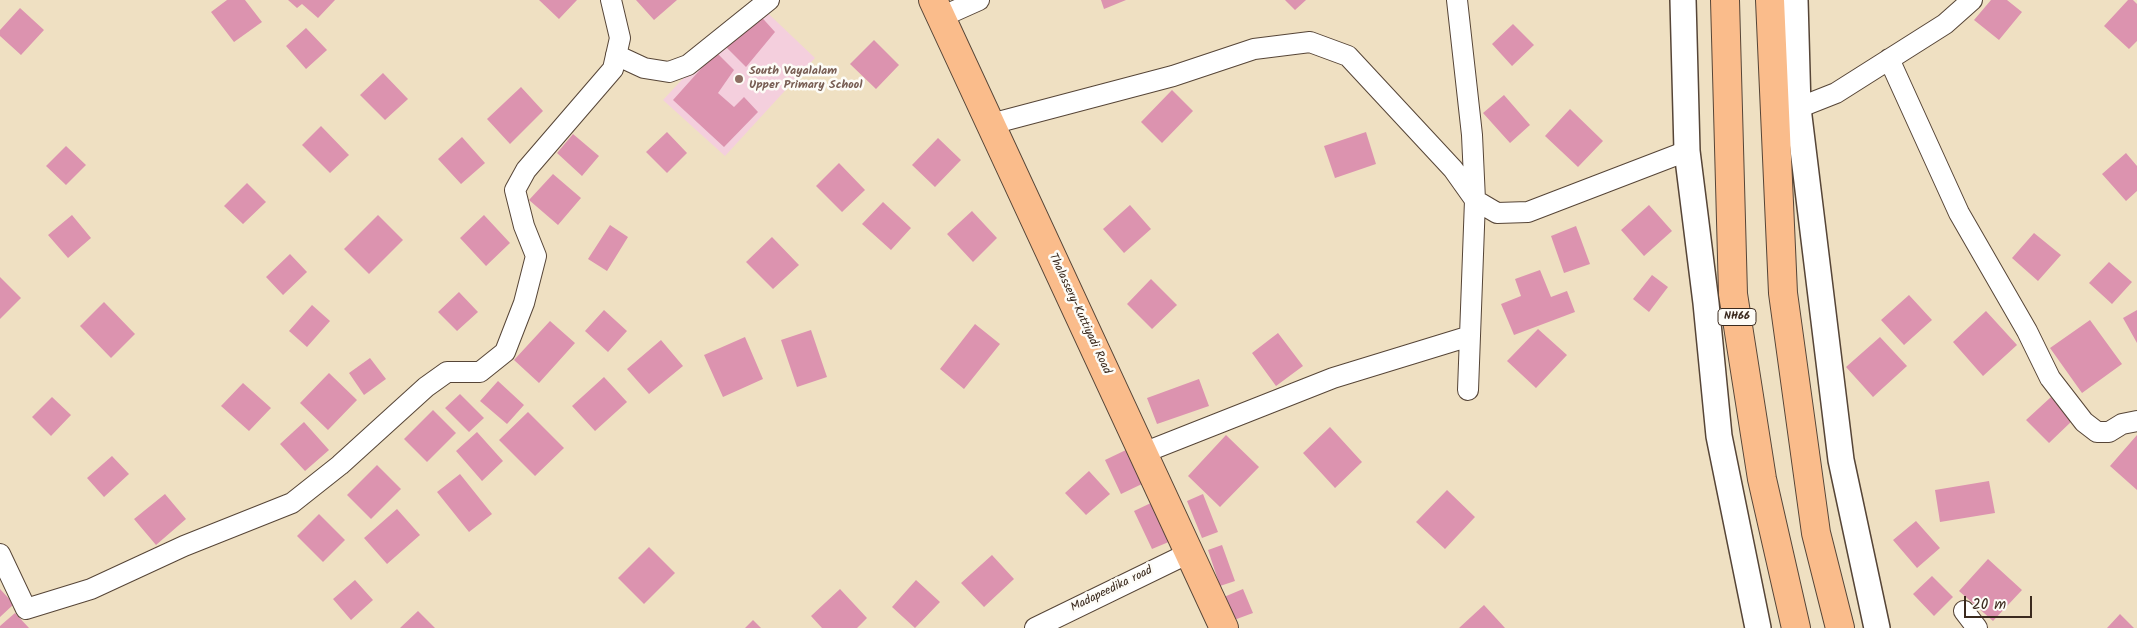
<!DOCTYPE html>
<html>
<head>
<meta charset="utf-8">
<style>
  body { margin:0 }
  #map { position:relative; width:2137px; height:628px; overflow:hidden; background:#efe0c2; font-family:Kalam,sans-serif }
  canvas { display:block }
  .scale { position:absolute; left:1964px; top:596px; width:68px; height:22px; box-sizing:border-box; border:2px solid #3b2a1e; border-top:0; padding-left:6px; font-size:15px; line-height:18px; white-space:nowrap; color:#3b2a1e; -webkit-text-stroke:4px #fdfcf7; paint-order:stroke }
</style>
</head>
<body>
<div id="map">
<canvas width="2137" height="628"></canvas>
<div class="scale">20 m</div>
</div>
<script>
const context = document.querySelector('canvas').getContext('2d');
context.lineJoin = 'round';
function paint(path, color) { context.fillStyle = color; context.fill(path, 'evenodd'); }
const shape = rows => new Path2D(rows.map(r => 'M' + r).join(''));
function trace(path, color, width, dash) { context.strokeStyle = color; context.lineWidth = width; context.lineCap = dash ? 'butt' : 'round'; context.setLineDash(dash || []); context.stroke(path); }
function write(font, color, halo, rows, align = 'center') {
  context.font = font + ' Kalam,sans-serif'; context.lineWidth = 5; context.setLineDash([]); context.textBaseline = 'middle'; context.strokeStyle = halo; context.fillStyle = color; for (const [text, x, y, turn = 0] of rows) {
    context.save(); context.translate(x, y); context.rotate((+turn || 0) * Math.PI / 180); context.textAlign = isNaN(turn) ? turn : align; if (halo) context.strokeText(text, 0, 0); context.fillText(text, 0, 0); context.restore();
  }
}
const built = shape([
  [755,1,815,58,725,156,663,100]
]);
const building = shape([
  [227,0,245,0,262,22,234,42,211,12],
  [288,0,335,0,318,18,302,4,297,8],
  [539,0,577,0,559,19],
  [636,0,677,0,654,20],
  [1101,0,1126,0,1104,9],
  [1285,0,1306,0,1295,10],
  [1991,0,2007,0,2022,12,1999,40,1974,20],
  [2128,0,2133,0,2137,4,2137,41,2129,49,2104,26],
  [20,8,44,30,21,55,0,36,0,30],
  [756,11,775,32,746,67,724,45],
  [1513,24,1534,45,1512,66,1492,44],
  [306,28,327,50,306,69,286,46],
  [874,40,899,65,876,89,850,64],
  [716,52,734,70,718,93,734,107,744,97,758,112,724,147,673,100],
  [383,73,408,99,385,120,360,95],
  [521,87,543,111,510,144,487,119],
  [1172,90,1193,111,1162,143,1141,122],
  [1504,95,1530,125,1510,143,1483,113],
  [1570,109,1603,141,1578,167,1545,136],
  [321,126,349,155,330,173,302,145],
  [667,132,687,153,667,173,646,152],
  [1366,132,1376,164,1335,178,1324,146],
  [573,134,599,156,582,176,557,153],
  [462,137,485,163,461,184,438,159],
  [938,138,961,160,935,187,912,165],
  [66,146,86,165,66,185,46,166],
  [2126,153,2137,166,2137,191,2126,201,2102,174],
  [839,163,865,190,842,212,816,186],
  [553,174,581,198,558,225,529,200],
  [247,183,266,202,243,224,224,206],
  [883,202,911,228,891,250,862,224],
  [1130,205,1151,229,1124,253,1103,229],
  [1649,205,1672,231,1644,256,1621,230],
  [972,211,997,238,973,262,947,234],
  [72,215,91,238,68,258,48,235],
  [378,215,403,240,369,274,344,249],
  [484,215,510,243,486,266,460,238],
  [610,225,628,237,607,271,588,259],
  [1576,226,1590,264,1564,273,1551,236],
  [2034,233,2061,255,2038,281,2012,258],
  [772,237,799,265,773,289,746,262],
  [290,254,307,272,283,295,266,277],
  [2109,262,2132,282,2112,304,2089,283],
  [1540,270,1551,297,1567,291,1575,312,1514,335,1501,304,1521,296,1515,279],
  [1652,275,1668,287,1649,312,1633,299],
  [0,277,21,298,0,319],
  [1151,279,1177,305,1152,329,1127,304],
  [459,292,478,312,457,331,438,312],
  [1909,295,1932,320,1904,345,1881,320],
  [104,302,135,334,111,358,80,326],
  [312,305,330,321,307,347,289,331],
  [604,310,627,331,608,352,585,331],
  [2137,310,2137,343,2123,318],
  [1986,311,2017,345,1983,376,1953,342],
  [2090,320,2122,364,2082,393,2050,348],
  [550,321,575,343,539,383,514,360],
  [975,324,1000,344,964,389,940,369],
  [1538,329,1567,355,1536,388,1507,361],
  [811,330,827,377,797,387,781,340],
  [1278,333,1303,366,1276,386,1252,353],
  [745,337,763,379,723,397,704,355],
  [1880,337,1907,366,1873,397,1846,367],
  [661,340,683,366,649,394,627,369],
  [370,358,386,379,364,395,349,373],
  [329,373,357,400,328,430,300,403],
  [604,377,627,402,595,431,572,406],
  [1199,379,1209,406,1157,424,1147,398],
  [498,381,524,405,507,424,480,401],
  [243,383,271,408,249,431,221,406],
  [460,394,484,418,469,432,445,408],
  [52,397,71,415,51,436,32,417],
  [2051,397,2073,420,2049,443,2026,420],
  [433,410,456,433,427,462,404,439],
  [528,412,564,448,535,476,499,440],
  [304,422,329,450,305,471,280,444],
  [1330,427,1362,462,1335,488,1303,453],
  [477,432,503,461,482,481,456,451],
  [1226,435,1259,467,1220,507,1188,476],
  [2137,435,2137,490,2110,466],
  [1128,449,1144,483,1121,494,1105,460],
  [112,456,129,474,104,497,87,478],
  [377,465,401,489,371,519,347,495],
  [1089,471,1110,494,1086,515,1065,493],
  [460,474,492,514,469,532,437,492],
  [1989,481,1995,513,1940,522,1935,490],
  [1447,490,1475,517,1445,549,1416,522],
  [165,494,186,519,156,545,134,519],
  [1203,494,1218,532,1202,538,1187,501],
  [1153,502,1171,541,1152,549,1134,511],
  [397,509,420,535,387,564,364,538],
  [319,514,345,540,323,562,297,536],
  [1916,521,1940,548,1917,568,1893,540],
  [1222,545,1235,581,1220,586,1208,550],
  [649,547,675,573,644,604,618,578],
  [992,555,1014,579,984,607,961,583],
  [1988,559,2022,590,1993,621,1959,591],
  [1932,576,1953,597,1934,616,1913,594],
  [355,580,373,600,351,620,333,599],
  [916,580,940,602,915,628,892,607],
  [0,589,14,604,0,617],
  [840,589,867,618,857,628,822,628,811,616],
  [1243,589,1253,613,1234,620,1224,597],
  [1484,605,1505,628,1459,628],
  [418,611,435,628,400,628],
  [15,613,29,628,0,628,0,626],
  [2120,614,2134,628,2107,628],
  [753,620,761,628,745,628]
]);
const minor = shape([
  [1457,0,1472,135,1475,200,1468,390],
  [941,17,979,0],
  [616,55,644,68,669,72,688,65,769,0],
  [1889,59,1959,213,2027,331,2050,378,2084,422,2097,432,2109,432,2122,424,2137,421],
  [1798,108,1836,93,1945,24,1972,0],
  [991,124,1173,76,1254,49,1310,42,1348,56,1453,169,1475,200,1497,213,1528,212,1687,151],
  [1143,453,1333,378,1470,336],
  [0,554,26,609,91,589,184,546,292,503,340,465,426,387,447,372,480,372,505,352,524,303,536,256,524,226,515,190,526,170,613,69,620,38,611,0],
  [1964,611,1977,628],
  [1035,628,1189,553]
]);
const tertiary = shape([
  [1683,0,1687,151,1706,303,1719,436,1758,628],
  [1795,0,1798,108,1841,460,1877,628]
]);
const primary = shape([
  [933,0,1224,628]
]);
const trunk = shape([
  [1725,0,1733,294,1762,479,1796,628],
  [1770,0,1783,293,1816,533,1840,628]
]);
const markers = [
  [739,79,5,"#8d6e63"]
];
const shields = [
  [1737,317,38]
];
const shieldNames = [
  ["NH66",1737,317]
];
const educationNames = [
  ["South Vayalalam",749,72],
  ["Upper Primary School",749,86]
];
const streetNames = [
  ["Thalassery-Kuttiyadi Road",1079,314,65],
  ["Madapeedika road",1112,590,-26]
];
paint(built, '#f4cfdd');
paint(building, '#dc93af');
trace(minor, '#564537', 22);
trace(tertiary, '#564537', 28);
trace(primary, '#564537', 30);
trace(trunk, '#564537', 30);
trace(minor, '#fff', 20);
trace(tertiary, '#fff', 25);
trace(primary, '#fabc8b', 28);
trace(trunk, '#fabc8b', 28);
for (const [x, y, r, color] of markers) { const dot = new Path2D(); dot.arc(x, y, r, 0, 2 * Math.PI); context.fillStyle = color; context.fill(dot); trace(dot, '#fdfcf7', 2); }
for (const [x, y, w] of shields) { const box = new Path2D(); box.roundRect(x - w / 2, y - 8.5, w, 17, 4); context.fillStyle = '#fdfcf7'; context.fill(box); trace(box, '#3b2a1e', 1); }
write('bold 11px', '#3b2a1e', null, shieldNames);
write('bold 12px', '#785e54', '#fdfcf7', educationNames, 'left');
write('12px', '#3b2a1e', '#fdfcf7', streetNames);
</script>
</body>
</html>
